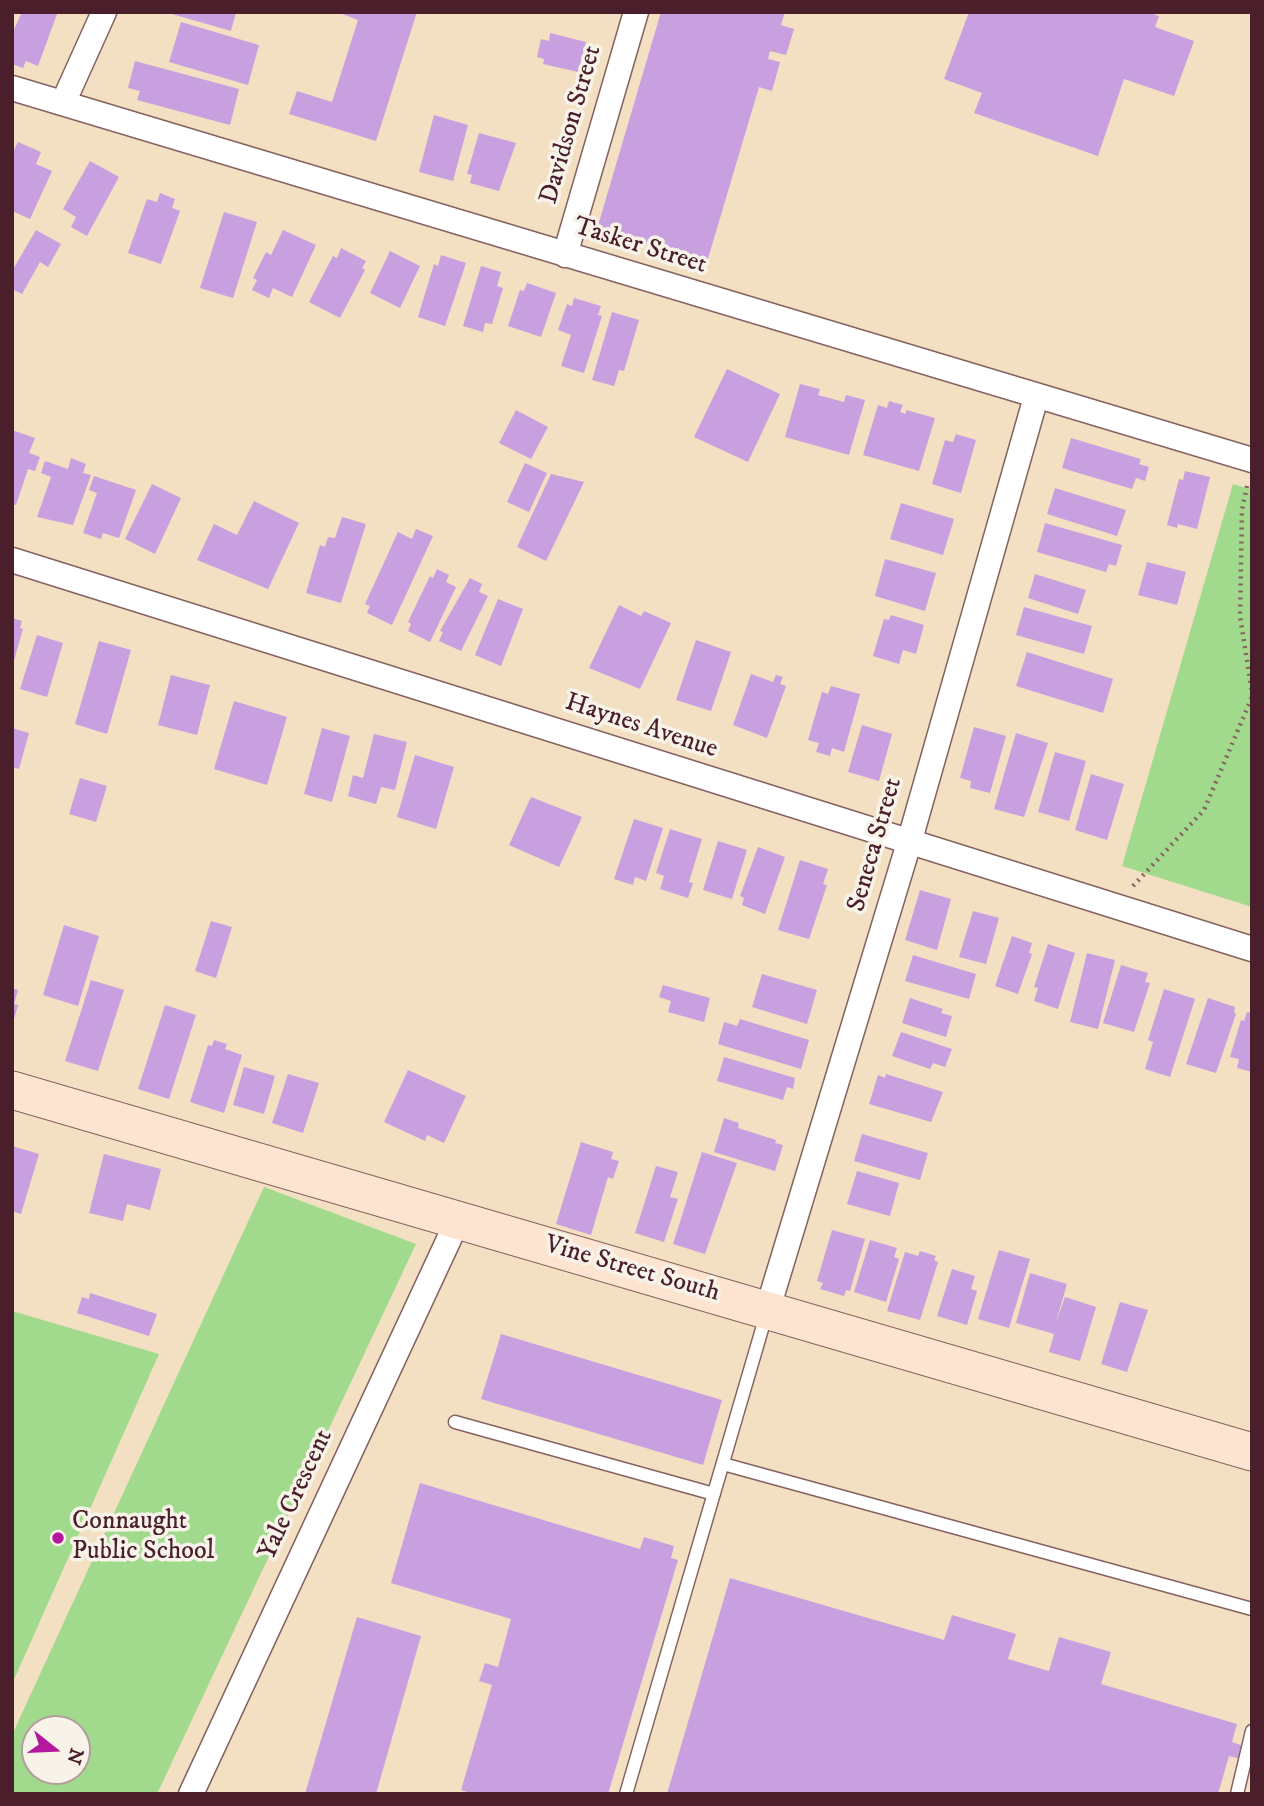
<!DOCTYPE html>
<html>
<head>
<meta charset="utf-8">
<style>
  body { margin:0 }
  #map { position:relative; width:1264px; height:1806px; overflow:hidden; background:#f3dfc2; font-family:"IM FELL DW Pica",serif }
  canvas { display:block }
  .frame { position:absolute; inset:0; border:14px solid #4a1f2b; pointer-events:none }
  .north { position:absolute; left:21px; top:1715px; width:70px; height:70px; box-sizing:border-box; background:#f7f3e8; border:2px solid #b29e9c; border-radius:50%; rotate:108deg; font-size:19px; font-weight:700; line-height:28px; text-align:center; color:#4a1f2b }
  .north::after { content:''; display:block; margin:auto; width:24px; height:32px; background:#b5179e; clip-path:polygon(50% 0,100% 100%,50% 72%,0 100%) }
</style>
</head>
<body>
<div id="map">
<canvas width="1264" height="1806"></canvas>
<div class="frame"></div>
<div class="north">N</div>
</div>
<script>
const context = document.querySelector('canvas').getContext('2d');
context.lineJoin = 'round';
function paint(path, color) { context.fillStyle = color; context.fill(path, 'evenodd'); }
const shape = rows => new Path2D(rows.map(r => 'M' + r).join(''));
function trace(path, color, width, dash) { context.strokeStyle = color; context.lineWidth = width; context.lineCap = dash ? 'butt' : 'round'; context.setLineDash(dash || []); context.stroke(path); }
function write(font, color, halo, rows, align = 'center') {
  context.font = font + ' "IM FELL DW Pica",serif'; context.lineWidth = 7; context.setLineDash([]); context.textBaseline = 'middle'; context.strokeStyle = halo; context.fillStyle = color; for (const [text, x, y, turn = 0] of rows) {
    context.save(); context.translate(x, y); context.rotate((+turn || 0) * Math.PI / 180); context.textAlign = isNaN(turn) ? turn : align; if (halo) context.strokeText(text, 0, 0); context.fillText(text, 0, 0); context.restore();
  }
}
const green = shape([
  [1233,484,1252,490,1252,907,1122,866],
  [264,1187,416,1244,157,1794,12,1794,12,1735],
  [35,1729,77,1729,77,1771,35,1771],
  [12,1311,159,1354,12,1684]
]);
const building = shape([
  [22,12,57,14,38,66,26,61,23,68,12,64,12,34],
  [165,12,236,12,231,31],
  [337,12,417,12,376,141,289,114,297,91,332,102,358,20],
  [661,12,785,12,781,25,794,29,786,55,770,51,768,59,780,62,772,91,759,87,707,262,597,229],
  [969,12,1148,12,1159,16,1155,27,1194,41,1174,96,1124,79,1098,156,974,113,982,93,944,79],
  [181,22,259,45,248,85,169,62],
  [550,33,586,42,578,72,543,64,544,59,537,57,541,39,549,41],
  [135,61,239,89,230,125,137,100,140,91,128,88],
  [434,115,468,125,453,181,419,172],
  [479,133,516,143,499,191,470,183,472,175,467,174],
  [18,142,41,152,36,164,52,171,30,219,12,211,12,154],
  [90,161,119,177,87,236,71,227,76,217,63,209],
  [160,193,175,199,172,208,180,211,161,264,128,253,147,199,157,202],
  [224,212,257,222,233,298,200,288],
  [36,230,61,244,48,267,40,262,22,294,12,289,12,271],
  [283,230,316,245,292,297,273,288,269,298,252,290,257,280,253,278,266,252,271,255],
  [341,248,366,261,362,268,365,270,340,318,309,302,333,256,337,258],
  [390,251,420,266,400,308,370,293],
  [441,255,466,263,445,326,418,317,434,264,438,266],
  [481,266,501,272,497,286,503,288,492,324,485,323,483,332,463,326],
  [527,283,556,293,541,337,508,326,520,290,524,291],
  [574,298,601,306,598,315,602,316,584,373,561,366,571,335,558,330,567,304,572,306],
  [612,312,639,320,624,371,619,370,614,386,592,380],
  [727,369,780,394,748,462,694,437],
  [800,384,820,389,818,395,844,402,846,395,865,400,849,455,785,437],
  [889,401,903,405,900,412,906,414,906,410,935,418,919,471,863,455,878,405,887,408],
  [516,410,548,427,531,459,499,443],
  [12,430,35,438,29,453,40,457,35,471,28,469,16,505,12,504],
  [956,434,976,440,961,493,932,484,945,440,953,442],
  [1071,438,1141,459,1139,464,1149,467,1145,481,1136,478,1132,489,1062,468],
  [71,458,86,464,83,473,91,475,73,525,37,517,51,477,41,473,45,461,68,469],
  [525,463,547,473,529,512,507,502],
  [1185,471,1210,477,1197,529,1178,524,1177,528,1167,525,1179,479,1183,480],
  [551,474,584,482,546,561,517,547],
  [94,476,136,490,119,538,103,533,101,539,83,533,97,493,89,490],
  [152,484,181,498,155,554,125,539],
  [1055,488,1126,510,1117,536,1047,514],
  [254,501,299,523,268,589,197,560,214,524,237,535],
  [901,503,954,519,943,555,890,539],
  [342,517,366,524,341,603,306,593,320,545,325,547,328,537,335,538],
  [1045,523,1122,545,1116,566,1109,564,1106,572,1037,552],
  [416,529,433,536,392,625,367,613,370,606,365,604,398,532,412,539],
  [885,559,936,573,925,611,875,596],
  [1147,562,1186,572,1177,605,1138,595],
  [437,569,449,575,446,582,456,587,430,642,408,631,411,624,408,622,430,576,433,578],
  [1035,574,1086,590,1078,614,1028,598],
  [470,578,482,584,479,592,488,596,461,651,439,641,443,632,440,631],
  [498,599,523,609,501,666,475,655],
  [619,605,641,616,644,611,671,623,640,689,589,668],
  [1024,607,1092,626,1084,654,1016,635],
  [891,615,924,625,916,654,903,650,899,664,873,656,884,619,889,620],
  [12,618,22,621,20,628,23,629,13,664],
  [37,635,63,643,47,697,20,689],
  [696,640,731,652,711,711,676,700],
  [99,641,131,650,107,734,75,724],
  [1027,652,1113,679,1103,713,1016,686],
  [751,674,773,682,776,675,783,677,780,684,786,686,767,738,733,725],
  [171,675,210,685,197,735,158,725],
  [831,686,860,694,844,752,832,748,830,756,816,752,819,743,808,740,822,692,828,694],
  [234,701,287,717,267,785,214,769],
  [862,725,892,734,879,781,848,772],
  [974,727,1006,736,990,793,970,788,971,781,960,778],
  [12,728,29,733,19,769,12,767],
  [322,728,350,736,332,802,304,794],
  [1016,733,1048,743,1024,817,994,809],
  [374,734,407,742,395,790,381,787,376,804,348,796,353,775,363,778],
  [1055,752,1086,761,1069,821,1038,812],
  [415,755,454,767,436,829,397,817],
  [1091,774,1124,784,1107,840,1075,830],
  [80,778,107,786,96,822,69,814],
  [531,797,582,817,559,867,509,845],
  [634,819,663,828,646,881,635,877,633,885,614,879],
  [670,829,702,839,689,882,693,883,688,898,660,889,664,876,656,873],
  [718,841,747,850,732,899,703,890],
  [758,847,785,857,765,914,742,905,744,898,740,896],
  [800,860,828,869,823,884,827,885,809,939,778,930],
  [920,890,951,899,937,950,905,940],
  [973,911,999,918,986,964,959,957],
  [211,921,232,927,216,978,195,971],
  [64,925,99,936,78,1006,43,995],
  [1012,936,1032,943,1029,953,1032,954,1018,994,995,986],
  [1048,944,1075,953,1058,1009,1034,1001,1038,988,1034,987],
  [1087,953,1115,960,1098,1029,1070,1022],
  [913,955,976,974,969,999,905,981],
  [1121,965,1148,973,1145,982,1150,983,1134,1032,1103,1023],
  [762,974,817,990,807,1024,752,1007],
  [91,980,124,990,98,1071,65,1061],
  [663,985,710,998,704,1022,668,1012,671,1001,659,997],
  [12,988,18,990,14,1004,18,1005,13,1023],
  [1164,989,1195,999,1170,1077,1145,1069,1153,1042,1148,1040],
  [910,998,943,1009,941,1013,952,1016,946,1037,902,1023],
  [1208,998,1235,1007,1234,1012,1236,1014,1216,1073,1186,1064],
  [165,1005,196,1015,169,1099,138,1089],
  [1247,1012,1252,1013,1252,1072,1237,1068,1239,1059,1230,1057,1241,1020,1244,1021],
  [740,1019,809,1040,801,1069,718,1044,724,1022,737,1026],
  [901,1032,952,1049,945,1067,933,1063,930,1069,892,1056],
  [214,1040,227,1044,225,1049,242,1055,224,1113,190,1102,208,1045,212,1046],
  [724,1057,795,1078,793,1089,787,1087,783,1100,717,1081],
  [244,1067,275,1076,264,1114,233,1105],
  [408,1070,466,1096,444,1143,427,1135,425,1141,384,1122],
  [288,1074,319,1083,303,1133,272,1123],
  [886,1074,943,1092,931,1122,869,1104,878,1075,885,1078],
  [724,1118,739,1123,738,1128,776,1140,775,1143,783,1145,775,1171,714,1152],
  [862,1134,928,1153,920,1180,854,1161],
  [581,1142,613,1152,611,1159,619,1161,613,1179,608,1177,591,1235,556,1224],
  [12,1146,39,1154,21,1214,12,1211],
  [702,1152,737,1163,705,1254,673,1244],
  [104,1154,161,1169,150,1210,127,1204,123,1221,89,1213],
  [656,1166,678,1172,670,1197,678,1199,664,1242,635,1233],
  [857,1171,899,1183,890,1216,847,1204],
  [832,1230,865,1239,850,1291,846,1290,844,1296,820,1289,823,1283,817,1281],
  [870,1240,897,1248,894,1257,899,1259,886,1302,854,1292],
  [999,1250,1030,1259,1009,1328,978,1319],
  [920,1251,936,1256,934,1260,938,1262,920,1320,887,1311,905,1252,918,1256],
  [952,1269,975,1276,971,1289,977,1291,967,1325,937,1316],
  [1030,1273,1067,1284,1056,1322,1065,1297,1096,1307,1080,1361,1049,1352,1054,1334,1016,1323],
  [90,1293,157,1314,149,1336,77,1313,82,1297,89,1299],
  [1120,1302,1148,1310,1127,1372,1101,1364],
  [501,1334,722,1400,703,1465,481,1399],
  [420,1483,640,1549,644,1537,674,1546,671,1558,678,1560,608,1794,474,1794,461,1790,492,1685,479,1681,485,1663,498,1667,511,1619,391,1583],
  [730,1578,944,1640,952,1615,1016,1634,1008,1659,1049,1671,1059,1637,1111,1652,1101,1684,1237,1724,1232,1742,1244,1746,1240,1759,1229,1756,1218,1794,667,1794],
  [357,1617,421,1636,376,1794,305,1794]
]);
const path = shape([
  [1247,486,1242,510,1240,616,1252,692],
  [1133,886,1204,810,1252,697]
]);
const lane = shape([
  [455,1422,714,1494],
  [723,1464,1252,1609],
  [626,1794,767,1312],
  [1237,1794,1252,1731]
]);
const street = shape([
  [12,88,1252,460],
  [63,103,104,12],
  [565,255,636,12],
  [12,560,1252,949],
  [768,1308,909,843,1036,397],
  [191,1794,457,1222]
]);
const secondary = shape([
  [12,1090,1252,1452]
]);
const markers = [
  [58,1538,7,"#b5179e"]
];
const streetNames = [
  ["Davidson Street",572,125,-74],
  ["Tasker Street",640,247,17],
  ["Haynes Avenue",641,727,18],
  ["Seneca Street",876,845,-74],
  ["Vine Street South",632,1270,16],
  ["Yale Crescent",297,1495,-65]
];
const poiNames = [
  ["Connaught",72,1523],
  ["Public School",72,1553]
];
paint(green, '#a1da8d');
paint(building, '#c9a0df');
trace(lane, '#856260', 15);
trace(street, '#856260', 27);
trace(secondary, '#856260', 39);
trace(path, '#856260', 4.5, [2, 5]);
trace(lane, '#fff', 12);
trace(street, '#fff', 24);
trace(secondary, '#fde4d0', 37);
for (const [x, y, r, color] of markers) { const dot = new Path2D(); dot.arc(x, y, r, 0, 2 * Math.PI); context.fillStyle = color; context.fill(dot); trace(dot, '#f7f3e8', 2.5); }
write('26px', '#4a1f2b', '#f7f3e8', streetNames);
write('26px', '#4a1f2b', '#f7f3e8', poiNames, 'left');
</script>
</body>
</html>
